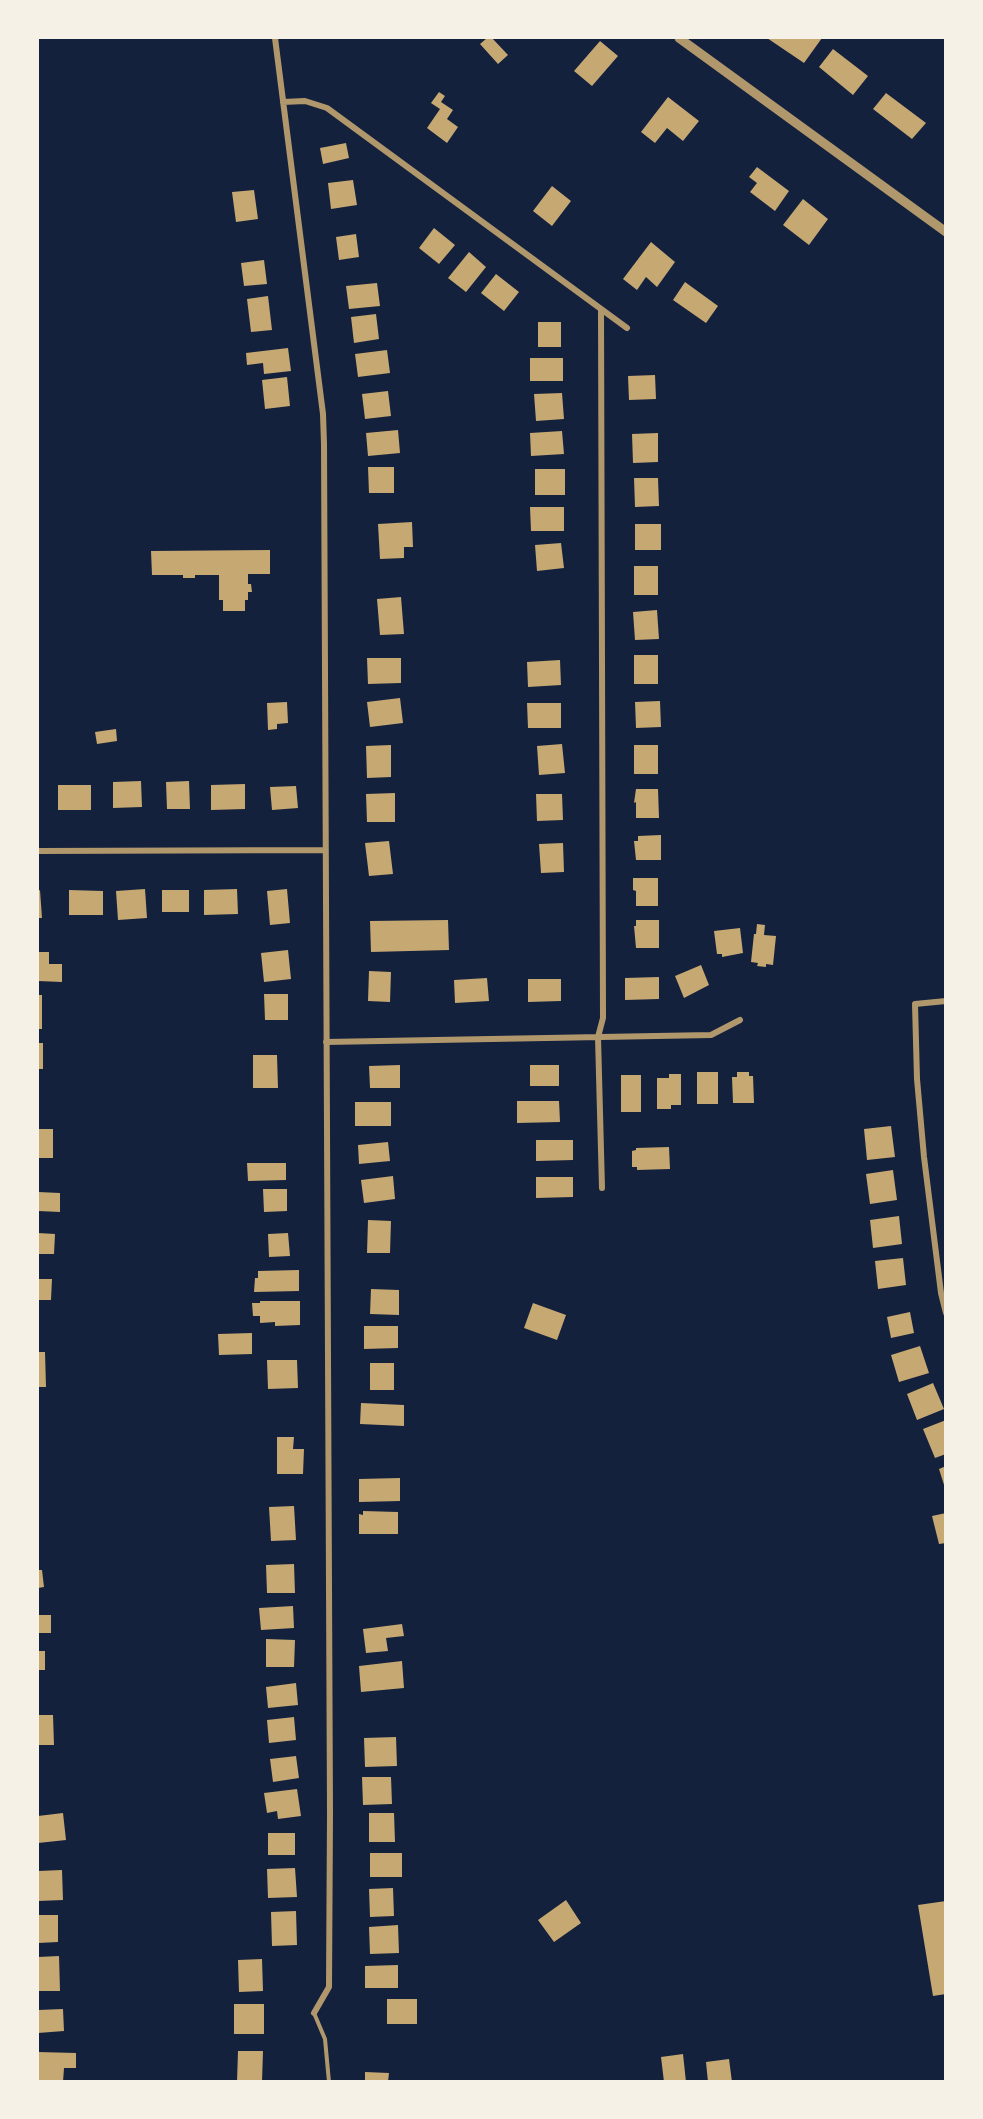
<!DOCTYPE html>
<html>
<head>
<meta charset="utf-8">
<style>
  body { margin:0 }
  #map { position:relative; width:983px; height:2119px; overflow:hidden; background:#14213d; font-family:Signika,sans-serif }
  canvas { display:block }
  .frame { position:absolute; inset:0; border:39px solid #f6f1e7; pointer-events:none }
</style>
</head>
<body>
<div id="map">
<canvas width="983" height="2119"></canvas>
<div class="frame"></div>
</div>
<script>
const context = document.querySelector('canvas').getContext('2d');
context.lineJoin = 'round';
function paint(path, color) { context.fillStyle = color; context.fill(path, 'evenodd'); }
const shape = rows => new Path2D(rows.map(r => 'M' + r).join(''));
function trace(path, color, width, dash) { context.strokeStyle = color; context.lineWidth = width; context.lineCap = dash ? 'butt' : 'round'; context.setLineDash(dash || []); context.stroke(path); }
const building = shape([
  [487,38,492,38,508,55,498,64,480,44],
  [767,38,822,38,804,63],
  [600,41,618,56,592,86,574,71],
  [833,49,868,76,853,95,819,67],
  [439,92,445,96,441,102,453,110,447,119,458,127,447,143,427,128,440,109,431,103],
  [886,93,926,123,912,139,873,109],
  [668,97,699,121,683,141,667,128,655,143,641,132],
  [346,143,349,158,323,164,320,148],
  [757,167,789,191,775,211,750,192,757,183,749,177],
  [353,180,357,205,331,209,328,183],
  [552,186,571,201,552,226,533,211],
  [254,190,258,219,236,222,232,192],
  [803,199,828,219,809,245,783,225],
  [434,228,455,245,439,264,419,248],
  [356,234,359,257,339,260,336,237],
  [651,242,675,262,657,287,646,277,637,290,623,279],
  [469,252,486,267,466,292,448,278],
  [264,260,267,284,244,286,241,263],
  [496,274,519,292,504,311,481,293],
  [685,282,718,306,706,323,673,300],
  [377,283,380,306,349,309,346,286],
  [268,296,272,330,251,332,247,299],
  [376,314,379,339,354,343,351,317],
  [538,322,561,322,561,347,538,347],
  [288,348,291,371,264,374,263,363,247,365,246,353],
  [387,350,390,373,358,377,355,354],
  [530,358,563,358,563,381,530,381],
  [655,375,656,399,629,400,628,376],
  [287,377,290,406,265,409,262,380],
  [388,391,391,416,365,419,362,394],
  [562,393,564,419,536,421,534,394],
  [398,430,400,453,368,456,366,433],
  [562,431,564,454,531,456,530,433],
  [658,433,658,462,633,463,632,434],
  [368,467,394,467,394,493,369,493],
  [535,469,565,469,565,495,535,495],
  [634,478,658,478,659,506,635,507],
  [530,507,564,507,564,531,531,531],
  [412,522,413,547,404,547,404,558,380,559,378,524],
  [635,524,661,524,661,550,635,550],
  [561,543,564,568,537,571,535,545],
  [270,550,270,574,248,574,248,584,251,584,252,592,248,592,248,600,245,600,245,611,223,611,223,600,219,600,219,575,195,575,195,578,183,578,183,575,152,575,151,551],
  [634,566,658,566,658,595,634,595],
  [401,597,404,634,380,635,377,599],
  [657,610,659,639,635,640,633,612],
  [634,655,658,655,658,684,634,684],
  [367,658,401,658,401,683,368,684],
  [560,660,561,685,528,687,527,662],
  [400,698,403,723,370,727,367,702],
  [660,701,661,727,636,728,635,702],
  [287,702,288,723,277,724,277,729,268,730,267,703],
  [527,703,561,703,561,728,528,728],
  [116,729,117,741,97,744,95,732],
  [562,744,565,773,539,775,537,746],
  [391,745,391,777,367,778,366,746],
  [634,745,658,745,658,774,634,774],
  [141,781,142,807,113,808,113,782],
  [189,781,190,809,167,809,166,782],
  [245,784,245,809,211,810,211,785],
  [58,785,91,785,91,810,58,810],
  [296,786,298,808,272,810,270,787],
  [636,789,658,789,659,818,636,818,636,802,634,803],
  [395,793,395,822,367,822,366,794],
  [536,794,562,794,563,820,537,821],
  [661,835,661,860,636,860,634,841,638,841,638,836],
  [389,841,393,874,369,876,365,843],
  [563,843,564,872,541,873,539,844],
  [633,878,658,878,658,906,636,906,636,891,633,890],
  [145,889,147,918,118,920,116,891],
  [237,889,238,914,204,915,204,890],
  [287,889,290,923,270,925,267,891],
  [40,890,42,918,38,918,38,891],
  [69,890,103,891,103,915,69,915],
  [162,890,189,890,189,912,162,912],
  [448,920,449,950,371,952,370,921],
  [636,920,659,920,659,948,636,948,634,926,636,926],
  [757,924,765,925,764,935,776,936,773,965,766,964,766,967,757,966,758,963,751,962,754,934,756,934],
  [740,928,743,953,722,957,722,954,717,954,714,931],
  [288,950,291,979,264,982,261,953],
  [38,952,49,952,49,964,62,964,62,982,38,981],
  [701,965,709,985,684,998,675,976],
  [369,971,391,972,390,1002,368,1001],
  [659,977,659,999,625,1000,625,978],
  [487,978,489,1001,455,1003,454,980],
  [528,979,561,979,561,1001,528,1002],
  [264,994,288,994,288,1020,265,1020],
  [38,995,42,995,42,1029,38,1029],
  [38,1043,43,1043,43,1069,38,1069],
  [253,1055,277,1055,278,1088,253,1088],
  [400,1065,400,1088,370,1088,369,1066],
  [530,1065,559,1065,559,1086,530,1086],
  [697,1072,718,1072,718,1104,697,1104],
  [737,1072,749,1072,749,1076,753,1076,754,1103,733,1103,732,1077,737,1077],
  [669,1074,681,1074,681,1105,671,1105,671,1109,657,1109,657,1078,669,1078],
  [621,1075,641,1075,641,1112,621,1112],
  [517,1101,559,1101,560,1122,517,1123],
  [355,1102,391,1102,391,1126,355,1126],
  [891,1126,895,1157,867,1160,864,1129],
  [38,1129,53,1129,53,1158,38,1158],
  [536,1140,573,1140,573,1160,536,1161],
  [388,1142,390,1161,359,1164,358,1145],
  [669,1147,670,1169,637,1170,637,1167,632,1167,632,1151,636,1150,636,1148],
  [247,1163,286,1163,286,1180,248,1181],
  [893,1170,897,1200,870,1204,866,1174],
  [393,1176,395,1199,364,1203,361,1180],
  [536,1177,573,1177,573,1197,536,1198],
  [263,1189,287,1189,287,1211,264,1212],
  [38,1192,60,1193,60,1212,38,1211],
  [899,1216,902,1244,873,1248,870,1220],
  [368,1220,391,1221,390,1253,367,1253],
  [38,1233,55,1234,54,1254,38,1254],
  [288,1233,290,1256,269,1257,268,1234],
  [903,1258,906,1285,878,1289,875,1261],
  [299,1270,299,1291,254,1292,255,1278,258,1278,258,1271],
  [38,1279,52,1279,51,1300,38,1300],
  [371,1289,399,1290,399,1315,370,1314],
  [260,1301,300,1301,300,1325,275,1326,275,1322,260,1323,260,1316,253,1316,252,1303,260,1303],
  [533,1303,566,1315,557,1340,524,1328],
  [910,1312,914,1333,891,1338,887,1317],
  [364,1326,398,1326,398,1348,364,1349],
  [252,1333,252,1354,219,1355,218,1334],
  [920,1346,929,1373,899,1382,891,1355],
  [38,1352,45,1352,46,1387,38,1387],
  [267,1360,297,1360,298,1388,268,1389],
  [370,1363,394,1363,394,1390,370,1390],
  [933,1383,944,1409,917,1420,907,1394],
  [361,1403,404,1405,404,1426,360,1424],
  [946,1420,946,1454,935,1458,923,1429],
  [277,1437,294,1437,293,1449,304,1449,303,1474,277,1474],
  [946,1466,946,1488,945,1488,939,1469],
  [400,1478,400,1501,359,1502,359,1479],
  [294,1506,296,1540,271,1541,269,1507],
  [363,1511,398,1512,398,1534,359,1534,359,1514,363,1515],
  [946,1513,946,1543,939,1544,932,1516],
  [294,1564,295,1593,267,1593,266,1565],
  [38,1570,42,1570,44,1587,38,1588],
  [293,1606,294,1628,261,1630,259,1608],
  [38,1615,51,1615,51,1633,38,1633],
  [402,1624,404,1636,386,1638,388,1651,366,1653,363,1629],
  [266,1639,295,1640,294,1667,266,1667],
  [38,1651,45,1651,45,1670,38,1670],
  [402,1661,404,1688,361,1692,359,1666],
  [296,1683,298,1705,268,1708,266,1687],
  [38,1715,53,1715,54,1745,38,1745],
  [294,1717,296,1740,269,1743,267,1720],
  [396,1737,397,1766,365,1767,364,1738],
  [296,1756,299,1778,273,1782,270,1759],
  [362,1777,391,1777,392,1804,363,1805],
  [297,1789,301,1816,278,1819,277,1811,267,1813,264,1793],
  [63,1813,66,1840,38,1843,38,1816],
  [369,1813,394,1813,395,1842,369,1842],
  [268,1833,295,1833,295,1855,268,1855],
  [370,1853,402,1853,402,1877,370,1877],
  [295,1868,297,1897,268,1898,267,1869],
  [62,1870,63,1900,38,1901,38,1871],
  [393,1888,394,1916,370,1917,369,1889],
  [566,1900,581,1923,554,1942,538,1920],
  [946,1901,946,1994,933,1996,918,1905],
  [296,1911,297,1945,272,1946,271,1912],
  [38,1915,58,1915,58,1942,38,1943],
  [398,1925,399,1953,370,1954,369,1927],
  [59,1956,60,1991,38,1991,38,1957],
  [262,1959,263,1991,239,1992,238,1960],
  [398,1965,398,1988,365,1988,365,1966],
  [387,1999,417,1999,417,2024,387,2024],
  [234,2004,264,2004,264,2034,234,2034],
  [63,2009,64,2031,38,2033,38,2010],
  [238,2051,263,2051,262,2082,237,2082],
  [38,2052,76,2053,76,2068,64,2068,63,2082,38,2082],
  [683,2054,686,2082,664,2082,661,2057],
  [729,2059,732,2082,708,2082,706,2062],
  [365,2072,389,2073,388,2082,365,2082]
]);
const service = shape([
  [314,2013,325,2039,329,2082]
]);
const minor = shape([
  [275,38,323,414,324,444,330,1814,329,1987,314,2013],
  [283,102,305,101,327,108,627,328],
  [601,310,603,1018,598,1037,602,1188],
  [38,851,325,850],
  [946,1001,915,1004,917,1079,924,1157,941,1293,946,1313],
  [326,1042,711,1035,740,1020]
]);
const tertiary = shape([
  [679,38,946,232]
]);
paint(building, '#c6a872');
trace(service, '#b1986c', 4);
trace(minor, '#b1986c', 6);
trace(tertiary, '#b1986c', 9);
</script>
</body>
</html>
